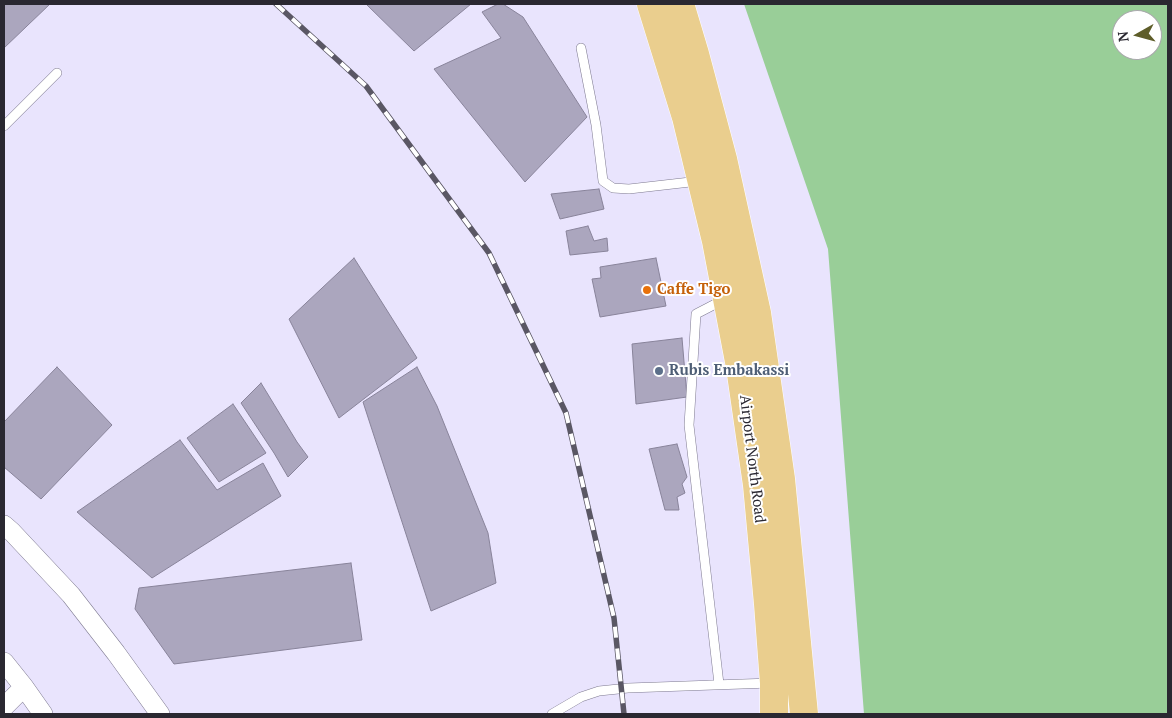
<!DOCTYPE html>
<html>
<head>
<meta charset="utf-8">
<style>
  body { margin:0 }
  #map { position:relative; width:1172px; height:718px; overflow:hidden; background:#e9e4fd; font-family:"PT Serif",serif }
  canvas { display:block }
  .frame { position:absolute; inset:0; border:5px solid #2a2831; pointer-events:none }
  .north { position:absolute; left:1112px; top:10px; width:50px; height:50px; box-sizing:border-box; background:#fff; border:1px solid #aaa9ad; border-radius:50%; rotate:263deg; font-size:14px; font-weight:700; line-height:20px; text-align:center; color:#2a2831 }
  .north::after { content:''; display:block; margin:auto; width:18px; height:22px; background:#5e5d29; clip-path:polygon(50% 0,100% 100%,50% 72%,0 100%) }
</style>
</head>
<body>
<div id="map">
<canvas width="1172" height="718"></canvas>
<div class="frame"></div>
<div class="north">N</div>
</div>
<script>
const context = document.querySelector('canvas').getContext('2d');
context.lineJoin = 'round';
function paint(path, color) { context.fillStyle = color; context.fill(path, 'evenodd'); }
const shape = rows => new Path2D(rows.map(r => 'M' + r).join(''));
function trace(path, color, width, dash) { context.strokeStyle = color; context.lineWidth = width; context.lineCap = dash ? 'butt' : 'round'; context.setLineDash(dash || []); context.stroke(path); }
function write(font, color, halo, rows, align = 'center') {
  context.font = font + ' "PT Serif",serif'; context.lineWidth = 4; context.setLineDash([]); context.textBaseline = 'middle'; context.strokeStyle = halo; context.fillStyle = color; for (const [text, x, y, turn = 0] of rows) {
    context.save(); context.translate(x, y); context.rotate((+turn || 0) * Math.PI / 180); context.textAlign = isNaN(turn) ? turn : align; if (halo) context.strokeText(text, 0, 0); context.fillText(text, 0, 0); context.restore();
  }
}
const green = shape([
  [744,4,1168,4,1168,714,864,714,828,249],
  [1122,20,1152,20,1152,50,1122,50]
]);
const building = shape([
  [4,4,50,4,4,48,4,4],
  [366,4,471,4,414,51,366,4],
  [498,4,503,4,523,17,587,117,525,182,434,69,501,38,482,12,498,4],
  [599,189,604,209,560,219,551,194,599,189],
  [588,226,594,241,607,238,608,251,570,255,566,231,588,226],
  [354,258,417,358,339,418,289,319,354,258],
  [656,258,666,306,600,317,592,279,601,278,600,267,656,258],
  [682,338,687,397,636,404,632,344,682,338],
  [57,367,112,425,41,499,4,467,4,422,57,367],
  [417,367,437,406,488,533,496,583,431,611,363,402,417,367],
  [261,383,297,442,308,457,288,477,274,453,241,403,261,383],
  [233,404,266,453,219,482,187,438,233,404],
  [180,440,217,490,263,463,281,496,152,578,77,512,180,440],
  [677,444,687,477,682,484,685,493,677,497,679,510,665,510,649,449,677,444],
  [351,563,362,640,174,664,135,609,139,588,351,563]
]);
const service = shape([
  [581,48,596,125,603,181,613,188,629,189,699,181],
  [4,126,57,73],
  [719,684,689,425,696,314,723,300],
  [552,714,581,697,599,691,628,688,771,683]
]);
const minor = shape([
  [4,525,12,532,71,595,116,653,160,714],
  [4,662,24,687,43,714],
  [4,707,24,687]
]);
const primary = shape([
  [651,4,686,117,716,241,740,367,757,485,768,604,774,683,774,714],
  [680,4,695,54,723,159,757,313,781,479,804,714]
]);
const rail = shape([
  [276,4,366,86,489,253,566,413,614,618,624,714]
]);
const markers = [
  [647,290,5,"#e8710a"],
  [659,371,5,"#5c6f8a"]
];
const foodNames = [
  ["Caffe Tigo",657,290]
];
const serviceNames = [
  ["Rubis Embakassi",669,371]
];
const streetNames = [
  ["Airport North Road",752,459,83]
];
paint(green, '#99ce98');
paint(building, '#aba6be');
trace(building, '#88839a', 1);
trace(service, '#7e7a90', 10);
trace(minor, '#7e7a90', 20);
trace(primary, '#fff', 29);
trace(service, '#fff', 9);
trace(minor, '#fff', 19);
trace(primary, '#eace8e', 28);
trace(rail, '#5a5764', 5.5);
trace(rail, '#fff', 4, [11]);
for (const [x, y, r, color] of markers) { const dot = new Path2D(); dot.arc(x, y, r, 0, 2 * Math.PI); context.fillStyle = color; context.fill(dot); trace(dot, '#fff', 2); }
write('bold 15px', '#c56008', '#fff', foodNames, 'left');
write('bold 15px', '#4e5e75', '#fff', serviceNames, 'left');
write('15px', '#2a2831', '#fff', streetNames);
</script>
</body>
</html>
